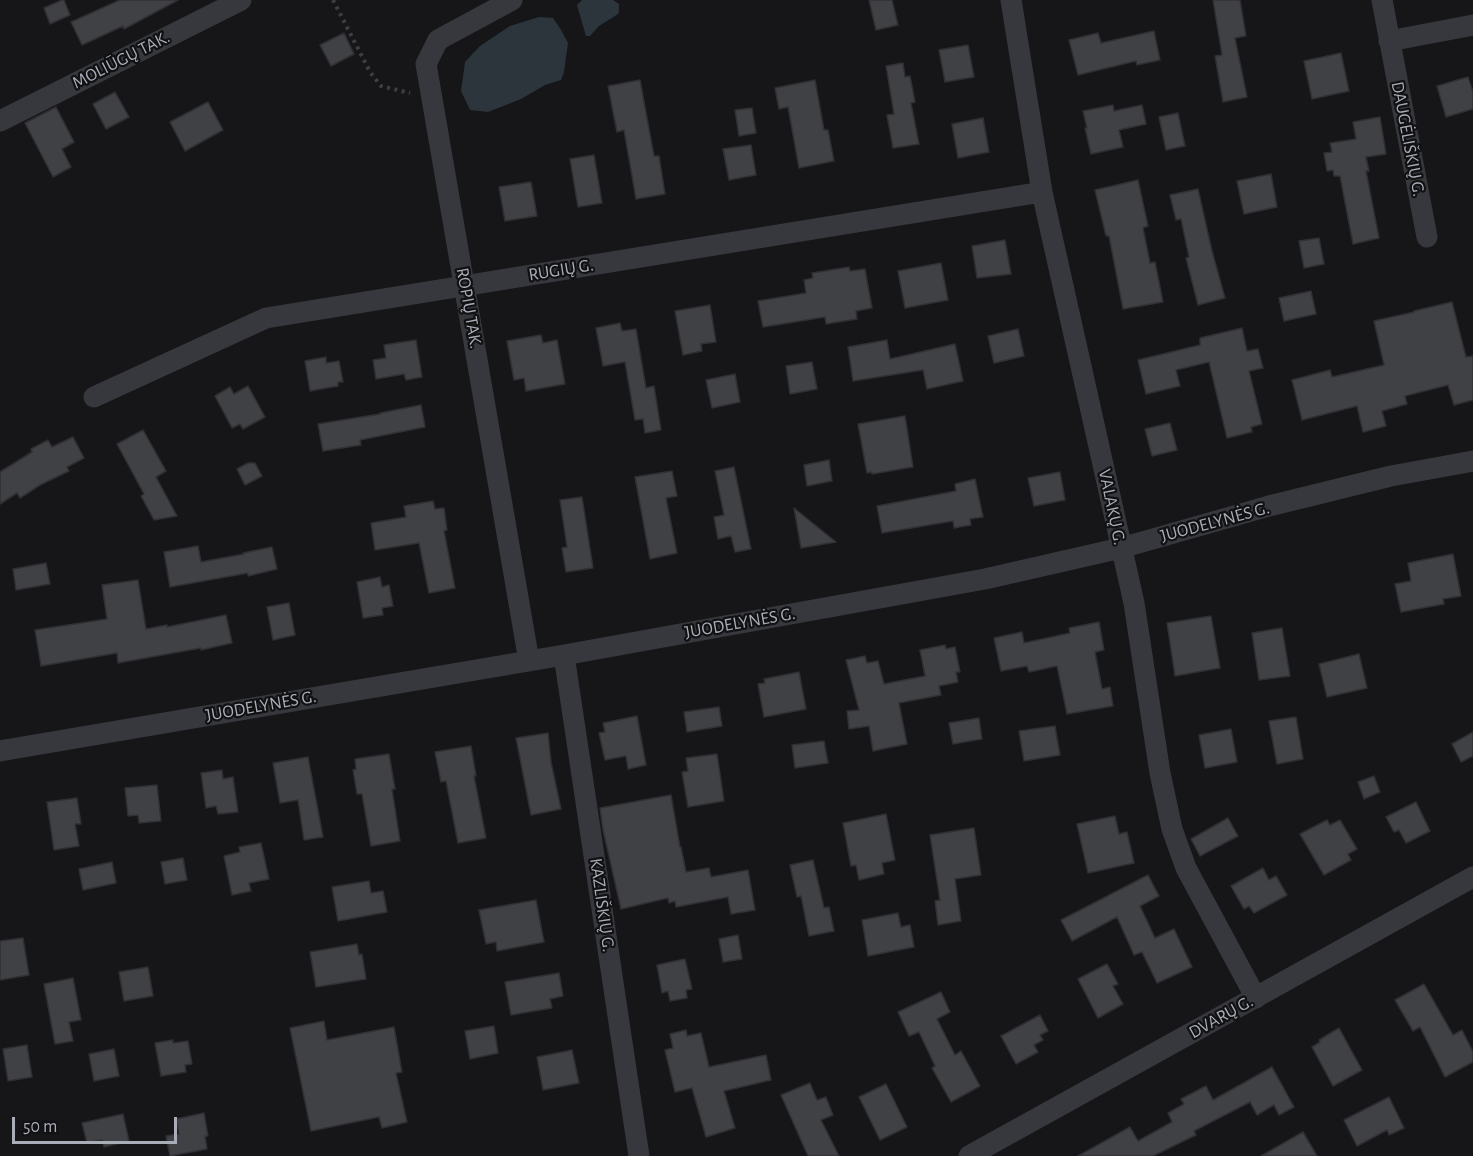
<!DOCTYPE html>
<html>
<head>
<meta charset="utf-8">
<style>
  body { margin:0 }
  #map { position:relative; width:1473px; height:1156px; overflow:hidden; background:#161618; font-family:"Alegreya Sans",sans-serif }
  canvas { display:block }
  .scale { position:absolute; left:12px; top:1117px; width:165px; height:27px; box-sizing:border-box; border:3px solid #a8adb8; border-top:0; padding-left:8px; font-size:18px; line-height:21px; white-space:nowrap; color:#a8adb8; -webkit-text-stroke:4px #111113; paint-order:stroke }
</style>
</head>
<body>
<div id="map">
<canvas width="1473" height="1156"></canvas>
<div class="scale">50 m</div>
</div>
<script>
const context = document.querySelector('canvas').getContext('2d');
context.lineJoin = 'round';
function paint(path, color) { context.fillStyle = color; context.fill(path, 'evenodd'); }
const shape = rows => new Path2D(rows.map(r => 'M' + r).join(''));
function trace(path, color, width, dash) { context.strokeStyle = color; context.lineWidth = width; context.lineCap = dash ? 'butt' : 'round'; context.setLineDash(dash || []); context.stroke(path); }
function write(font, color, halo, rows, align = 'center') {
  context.font = font + ' "Alegreya Sans",sans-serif'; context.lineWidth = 4.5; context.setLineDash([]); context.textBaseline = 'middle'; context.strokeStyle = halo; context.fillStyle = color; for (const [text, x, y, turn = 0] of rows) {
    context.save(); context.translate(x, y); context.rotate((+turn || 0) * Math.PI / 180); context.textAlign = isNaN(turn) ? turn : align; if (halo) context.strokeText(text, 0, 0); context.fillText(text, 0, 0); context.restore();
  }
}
const water = shape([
  [582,0,613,0,619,4,619,11,618,14,599,26,590,36,586,36,577,5],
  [539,17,553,18,561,30,568,43,564,72,561,80,545,85,521,99,488,112,470,110,461,91,465,62,480,46,510,26]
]);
const building = shape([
  [62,0,64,0,70,15,50,24,44,8,62,0],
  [120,0,178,0,124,29,123,26,82,45,71,22,120,0],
  [869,0,892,0,898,25,876,30,869,0],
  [1213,0,1240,0,1246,36,1235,38,1247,97,1223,102,1215,56,1222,55,1213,0],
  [1154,31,1160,60,1137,65,1136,61,1078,75,1069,40,1098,33,1101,43,1154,31],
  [344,33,354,54,331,66,320,45,344,33],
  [968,45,974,77,945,82,939,50,968,45],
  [1341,53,1349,91,1312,99,1304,61,1341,53],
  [903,63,905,77,910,76,915,102,911,103,919,144,893,148,887,115,894,114,886,66,903,63],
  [1468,77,1473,92,1473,109,1446,117,1437,86,1468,77],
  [640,80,654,156,659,156,665,194,636,199,624,130,617,132,608,86,640,80],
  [815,80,824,130,828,130,834,161,799,168,788,107,779,109,775,88,815,80],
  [115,92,129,117,106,129,93,104,115,92],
  [208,102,223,130,185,151,170,122,208,102],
  [1113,105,1114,111,1142,105,1146,124,1119,130,1123,147,1091,154,1085,128,1087,128,1083,111,1113,105],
  [56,107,74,142,62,149,71,167,53,177,25,123,56,107],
  [752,108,756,133,739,136,735,110,752,108],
  [1178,113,1185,146,1166,150,1159,117,1178,113],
  [1380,117,1386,154,1366,157,1369,171,1366,171,1379,238,1353,244,1340,176,1334,176,1333,170,1327,171,1324,153,1332,152,1330,143,1356,139,1353,122,1380,117],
  [983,118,989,152,958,158,952,124,983,118],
  [751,145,756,175,729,180,723,149,751,145],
  [594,155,602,203,578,207,570,159,594,155],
  [1271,174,1277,207,1244,214,1237,181,1271,174],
  [1138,180,1148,226,1143,228,1150,263,1155,262,1163,302,1123,309,1109,236,1106,236,1095,190,1138,180],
  [531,182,537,216,505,221,499,187,531,182],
  [1198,189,1212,251,1225,298,1198,305,1186,258,1189,257,1181,219,1176,220,1170,195,1198,189],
  [1319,238,1324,264,1304,268,1299,241,1319,238],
  [1005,240,1011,274,977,278,972,246,1005,240],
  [941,263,948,300,905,308,898,271,941,263],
  [849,267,850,271,865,269,872,308,856,311,857,319,826,324,825,317,763,327,758,301,806,293,804,280,813,278,812,273,849,267],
  [1311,291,1316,314,1284,321,1279,298,1311,291],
  [1452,302,1466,357,1473,356,1473,400,1454,405,1448,385,1405,396,1407,404,1382,411,1386,426,1363,432,1357,406,1302,420,1292,380,1330,370,1332,377,1384,365,1374,321,1414,312,1414,311,1452,302],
  [710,305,716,342,701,344,702,351,683,355,675,311,710,305],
  [620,323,622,331,636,329,646,388,654,386,661,430,645,433,643,419,635,420,625,362,603,366,596,328,620,323],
  [1242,328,1247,351,1258,349,1263,368,1249,371,1262,424,1251,427,1252,432,1227,438,1209,362,1176,370,1180,386,1146,394,1138,360,1200,345,1200,338,1242,328],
  [1018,329,1024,356,994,363,988,336,1018,329],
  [541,335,543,343,557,340,565,384,526,391,524,378,514,380,507,341,541,335],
  [416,340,422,377,406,380,404,374,376,379,373,360,386,358,384,345,416,340],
  [887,340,890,359,955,344,963,381,927,389,923,370,853,381,848,347,887,340],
  [326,357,326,363,339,361,343,382,338,382,338,386,310,391,305,361,326,357],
  [812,362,817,389,790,394,786,366,812,362],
  [735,374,740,402,712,408,706,380,735,374],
  [248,386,265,417,243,429,240,424,232,428,215,396,230,387,234,394,248,386],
  [421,405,425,427,360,440,361,445,323,451,318,424,380,414,380,413,421,405],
  [905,416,913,467,872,474,872,472,867,473,858,424,905,416],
  [1170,423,1177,450,1152,456,1145,429,1170,423],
  [143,430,166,471,156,477,177,516,154,520,141,496,144,494,117,444,143,430],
  [73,437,84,458,67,467,69,471,40,485,20,498,17,493,0,504,0,472,32,452,31,449,48,440,52,447,73,437],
  [829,460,832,481,807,486,804,465,829,460],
  [248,463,255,463,262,476,245,485,237,469,248,463],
  [734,467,751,549,735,552,731,536,718,539,714,517,724,515,715,471,734,467],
  [672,471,677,496,666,498,677,553,650,559,635,477,672,471],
  [1060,472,1065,500,1034,506,1028,478,1060,472],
  [975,479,983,517,970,519,971,525,954,528,953,521,882,533,877,506,956,491,955,484,975,479],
  [582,497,593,568,566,572,562,548,567,547,560,500,582,497],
  [433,501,435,509,444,508,447,530,444,531,455,588,429,593,419,543,375,550,371,523,406,517,404,506,433,501],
  [794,508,836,542,801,548,794,508],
  [198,546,201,562,244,554,243,553,272,547,277,569,248,576,248,573,170,587,164,552,198,546],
  [1453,554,1461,596,1443,599,1444,604,1401,612,1395,584,1411,581,1408,563,1453,554],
  [46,563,50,584,16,590,13,569,46,563],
  [380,577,382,587,389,585,393,606,382,608,383,615,363,618,357,582,380,577],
  [138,580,146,629,167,625,167,627,226,615,232,643,201,650,201,648,118,663,117,653,41,666,35,630,107,619,102,585,138,580],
  [289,603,295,635,273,640,267,607,289,603],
  [1211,616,1220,668,1175,676,1167,623,1211,616],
  [1099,622,1104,650,1095,652,1102,689,1110,687,1113,706,1067,714,1057,666,1029,672,1027,666,1001,671,994,638,1022,632,1024,643,1070,633,1069,628,1099,622],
  [1282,628,1290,676,1259,680,1252,633,1282,628],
  [945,645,946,649,955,647,960,672,956,672,958,682,939,686,941,695,899,703,907,744,873,751,869,726,849,729,847,711,859,710,846,660,865,656,867,663,878,661,884,684,925,676,920,650,945,645],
  [1359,654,1367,688,1327,697,1319,664,1359,654],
  [799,672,806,709,764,717,758,684,765,683,764,679,799,672],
  [719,707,722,726,687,732,684,712,719,707],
  [637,716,646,765,628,769,626,756,605,760,599,733,605,732,603,723,637,716],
  [1296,717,1303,759,1277,764,1269,721,1296,717],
  [979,718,982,739,953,744,949,723,979,718],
  [1055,726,1060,755,1024,761,1019,731,1055,726],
  [1231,729,1237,762,1205,768,1199,735,1231,729],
  [1473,732,1473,756,1461,762,1452,744,1473,732],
  [548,733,551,762,561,809,531,815,516,738,548,733],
  [824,741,828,763,795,768,792,745,824,741],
  [471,746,476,776,474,776,486,838,458,843,446,781,441,782,435,752,471,746],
  [389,754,395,789,392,789,400,841,371,846,362,794,357,794,353,770,356,769,355,759,389,754],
  [717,754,724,801,688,807,682,772,688,771,686,758,717,754],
  [308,757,323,837,304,840,298,800,280,803,273,763,308,757],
  [222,770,223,779,233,777,238,812,218,814,216,806,206,808,201,773,222,770],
  [1374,776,1380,792,1364,799,1358,782,1374,776],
  [157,785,161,821,139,823,138,815,128,816,125,788,157,785],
  [671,795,680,847,681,847,686,872,709,868,711,877,748,870,755,910,731,914,728,897,676,907,675,901,669,903,668,898,621,909,603,830,600,808,671,795],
  [77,798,81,824,75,824,79,846,54,850,47,802,77,798],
  [1416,802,1430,831,1406,843,1399,830,1394,832,1386,817,1416,802],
  [886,814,895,860,882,863,884,874,859,880,856,865,851,866,843,823,886,814],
  [1115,816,1119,834,1127,832,1134,863,1088,873,1077,824,1115,816],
  [1228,818,1238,836,1200,856,1191,839,1228,818],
  [1327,820,1330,825,1340,820,1357,849,1348,854,1351,860,1324,875,1300,834,1327,820],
  [974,828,981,875,955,879,961,921,938,925,935,901,940,900,930,835,974,828],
  [261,843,269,879,249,883,251,891,232,895,224,856,240,852,239,847,261,843],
  [183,858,187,880,165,884,161,862,183,858],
  [813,860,824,908,829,907,834,931,809,936,801,896,797,897,790,865,813,860],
  [112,862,116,883,83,890,79,869,112,862],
  [1263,868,1269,880,1276,876,1287,895,1254,913,1249,906,1244,909,1231,886,1263,868],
  [1148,875,1159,896,1140,906,1155,938,1174,929,1192,967,1157,983,1142,952,1134,955,1117,917,1072,941,1061,920,1148,875],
  [369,881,371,893,383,891,387,912,338,921,332,887,369,881],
  [536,900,544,942,497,951,496,942,486,944,479,910,536,900],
  [898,913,901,927,910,925,914,947,868,956,862,920,898,913],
  [738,935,742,959,723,962,719,939,738,935],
  [23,938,29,975,0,980,0,941,23,938],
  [357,944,359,955,362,954,366,979,316,987,310,952,357,944],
  [685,959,692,989,686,990,687,998,670,1001,668,991,662,993,657,965,685,959],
  [1107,964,1118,984,1113,986,1123,1004,1098,1018,1078,979,1107,964],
  [148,967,153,996,124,1001,119,972,148,967],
  [559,973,563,996,550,999,552,1008,511,1015,505,982,559,973],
  [73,978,81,1020,69,1022,73,1041,55,1044,44,984,73,978],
  [1424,984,1453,1035,1462,1030,1473,1052,1473,1062,1445,1077,1420,1027,1413,1031,1395,1000,1424,984],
  [941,992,950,1012,937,1019,955,1055,961,1051,980,1086,951,1102,932,1068,935,1066,919,1032,909,1036,898,1012,941,992],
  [1040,1015,1048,1031,1040,1035,1043,1040,1034,1045,1038,1052,1016,1064,1001,1036,1040,1015],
  [324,1021,327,1040,394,1027,402,1072,396,1073,407,1122,382,1128,379,1117,311,1131,290,1028,324,1021],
  [494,1026,498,1053,470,1059,465,1031,494,1026],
  [1339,1028,1362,1070,1333,1086,1312,1047,1320,1042,1319,1040,1339,1028],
  [686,1030,687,1036,701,1033,709,1067,766,1055,771,1080,724,1091,735,1128,706,1137,692,1088,675,1092,665,1050,673,1048,670,1034,686,1030],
  [173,1040,173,1043,188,1041,192,1064,185,1065,186,1072,161,1076,155,1043,173,1040],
  [27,1045,32,1077,8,1081,3,1049,27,1045],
  [114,1049,119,1076,94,1081,89,1054,114,1049],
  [572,1050,579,1083,543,1090,537,1057,572,1050],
  [1272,1067,1294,1107,1279,1115,1274,1105,1257,1115,1250,1102,1194,1131,1196,1135,1153,1156,1078,1156,1130,1127,1138,1141,1172,1122,1168,1113,1184,1104,1181,1099,1206,1086,1213,1100,1272,1067],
  [810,1083,817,1100,826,1097,833,1115,821,1120,839,1156,808,1156,781,1095,810,1083],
  [886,1084,907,1127,880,1140,859,1097,886,1084],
  [1389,1097,1404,1128,1389,1135,1387,1130,1357,1146,1344,1120,1389,1097],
  [204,1113,208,1136,205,1136,207,1149,170,1156,166,1136,179,1134,176,1119,204,1113],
  [123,1114,129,1141,104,1147,102,1140,87,1143,82,1123,123,1114],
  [1303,1132,1317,1156,1261,1156,1303,1132]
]);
const path = shape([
  [333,0,370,72,381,86,410,93]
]);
const street = shape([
  [512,0,438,40,426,64,529,661],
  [1011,0,1042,192,1134,603,1160,773,1172,829,1186,868,1256,998],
  [1382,0,1427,237],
  [1389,41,1473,25],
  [0,121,241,0],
  [94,397,266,318,1042,192],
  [564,655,639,1156],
  [0,751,564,655,985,579,1121,548,1269,506,1391,476,1473,461],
  [969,1156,1473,877]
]);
const streetNames = [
  ["MOLIŪGŲ TAK.",121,60,-27],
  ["DAUGĖLIŠKIŲ G.",1408,139,79],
  ["RUGIŲ G.",561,270,-9],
  ["ROPIŲ TAK.",469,308,80],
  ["VALAKŲ G.",1112,507,78],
  ["JUODELYNĖS G.",1215,522,-15],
  ["JUODELYNĖS G.",740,623,-10],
  ["JUODELYNĖS G.",261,706,-10],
  ["KAZLIŠKIŲ G.",602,905,82],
  ["DVARŲ G.",1221,1017,-29]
];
paint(water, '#2c353c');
paint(building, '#404145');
trace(building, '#303034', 1.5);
trace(path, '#3d3f44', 4, [3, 4.5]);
trace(street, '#37383d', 21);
write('18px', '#a8adb8', '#111113', streetNames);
</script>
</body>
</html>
